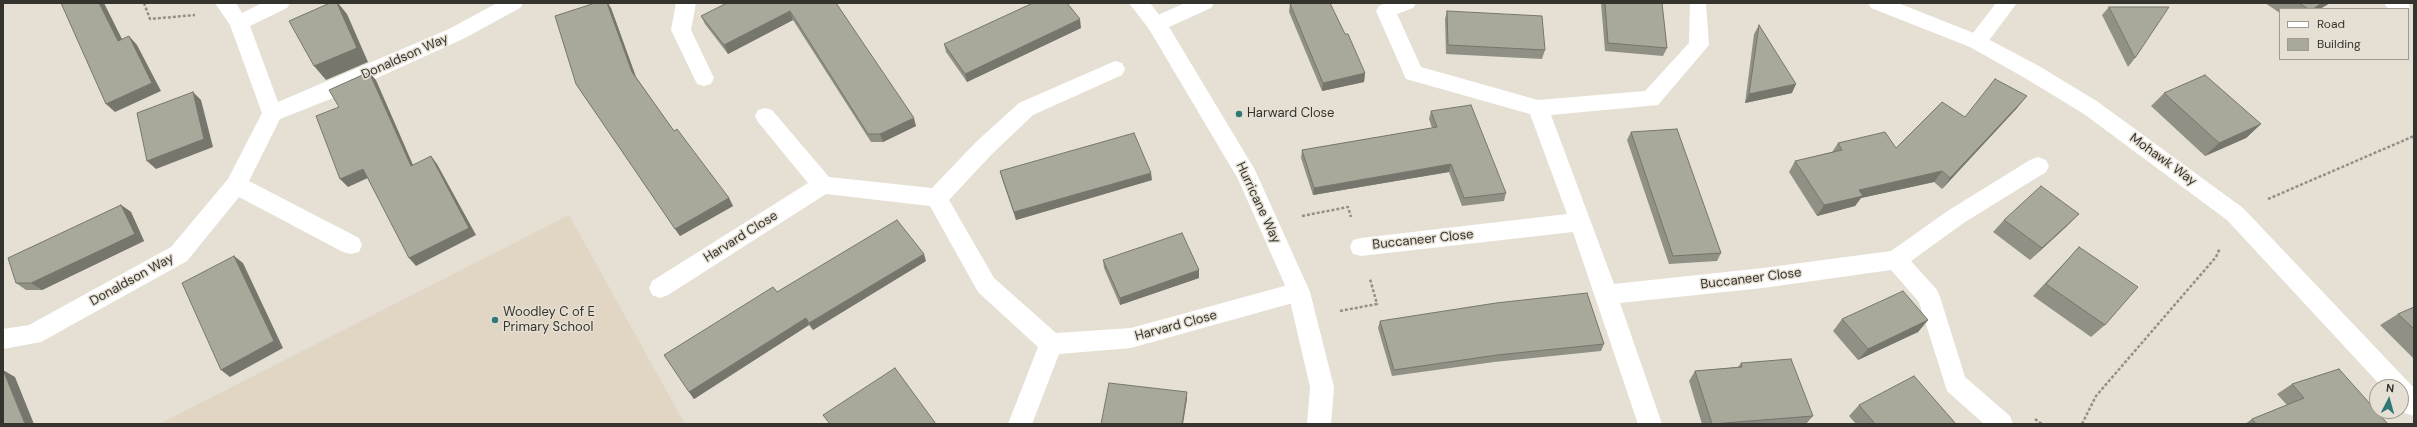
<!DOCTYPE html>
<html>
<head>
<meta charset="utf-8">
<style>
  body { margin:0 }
  #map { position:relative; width:2417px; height:427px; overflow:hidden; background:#e6e0d4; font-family:"DM Sans",sans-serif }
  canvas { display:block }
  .frame { position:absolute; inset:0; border:4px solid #35332e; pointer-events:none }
  .legend { position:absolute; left:2279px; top:8px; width:130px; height:52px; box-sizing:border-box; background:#e6e0d4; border:1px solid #9f9b92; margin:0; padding:5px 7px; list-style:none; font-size:12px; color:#35332e }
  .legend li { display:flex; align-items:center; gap:8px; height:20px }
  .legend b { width:20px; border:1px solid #9f9b92 }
  .north { position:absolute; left:2369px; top:379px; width:40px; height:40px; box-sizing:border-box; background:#e6e0d4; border:1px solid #9f9b92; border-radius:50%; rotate:6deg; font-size:11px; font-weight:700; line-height:16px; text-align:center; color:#35332e }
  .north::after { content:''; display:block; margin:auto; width:14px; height:18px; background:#2f7876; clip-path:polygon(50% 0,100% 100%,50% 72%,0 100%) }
</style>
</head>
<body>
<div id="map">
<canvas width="2417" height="427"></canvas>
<div class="frame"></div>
<ul class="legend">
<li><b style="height:5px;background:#fff"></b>Road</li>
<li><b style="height:11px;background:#a8a89b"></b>Building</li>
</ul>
<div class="north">N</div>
</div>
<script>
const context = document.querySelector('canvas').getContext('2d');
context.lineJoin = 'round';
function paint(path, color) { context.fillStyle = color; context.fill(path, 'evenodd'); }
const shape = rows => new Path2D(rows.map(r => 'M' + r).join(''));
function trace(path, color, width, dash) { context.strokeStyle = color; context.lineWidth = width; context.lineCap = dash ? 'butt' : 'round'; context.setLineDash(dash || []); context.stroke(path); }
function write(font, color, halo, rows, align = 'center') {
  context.font = font + ' "DM Sans",sans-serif'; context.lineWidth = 3; context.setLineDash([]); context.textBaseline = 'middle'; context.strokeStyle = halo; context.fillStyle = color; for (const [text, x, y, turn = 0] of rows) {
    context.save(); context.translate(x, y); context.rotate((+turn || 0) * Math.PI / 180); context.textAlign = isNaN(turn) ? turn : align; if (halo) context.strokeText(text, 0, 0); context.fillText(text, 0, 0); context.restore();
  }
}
const built = shape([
  [569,215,685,424,159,424]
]);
const path = shape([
  [144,3,150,19,195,15],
  [2268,199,2414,136],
  [1302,216,1348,207,1351,217],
  [1340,311,1377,304,1370,279],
  [2035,419,2042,424],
  [2082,424,2096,396,2216,257,2220,248]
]);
const street = shape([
  [215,3,236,3,242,13,262,3,290,3,287,8,250,26,278,102,449,29,497,3,523,3,520,8,463,39,333,98,280,119,249,181,359,238,362,245,359,252,351,254,343,252,239,197,187,261,41,342,3,349,3,329,29,325,171,247,228,179,262,113,230,25,215,3],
  [676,3,696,3,691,30,714,78,711,84,704,86,697,84,671,30,676,3],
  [1129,3,1150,3,1166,24,1163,29,1156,31,1149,29,1129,3],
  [1386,3,1416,3,1413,8,1397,14,1421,67,1538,100,1645,91,1689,43,1690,3,1706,3,1709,45,1658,105,1551,115,1614,284,1763,268,1891,251,1949,210,2030,160,2038,157,2046,160,2049,166,2046,172,1965,222,1911,261,1937,290,1940,297,1965,377,2010,416,2013,424,1984,424,1947,391,1919,302,1891,270,1763,288,1620,303,1662,424,1638,424,1573,232,1361,256,1353,254,1350,247,1353,240,1361,238,1567,214,1530,114,1406,79,1376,11,1379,6,1386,3],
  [1996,3,2017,3,1984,47,1977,50,1970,47,1967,42,1970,37,1996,3],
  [2384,3,2408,3,2410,7,2408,10,2388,9,2384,3],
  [1115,61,1122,63,1125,69,1122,75,1033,115,992,154,949,200,994,278,1056,333,1131,328,1299,282,1307,285,1310,292,1307,299,1131,348,1059,354,1032,424,1008,424,1038,347,978,292,930,206,826,194,668,295,660,298,652,295,649,288,652,281,808,183,758,122,755,116,758,110,765,108,772,110,829,177,932,188,976,142,1019,103,1115,61]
]);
const secondary = shape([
  [1185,3,1214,3,1211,8,1169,27,1255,170,1310,292,1334,387,1331,424,1307,424,1310,387,1288,292,1238,179,1146,24,1149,19,1185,3],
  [1868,3,1898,3,1984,37,2039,66,2098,102,2243,208,2414,388,2414,416,2405,413,2401,408,2401,387,2382,387,2227,220,2084,114,2025,78,1970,47,1871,8,1868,3]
]);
const wall = shape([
  [836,3,916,126,883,142,871,142,793,20,728,54,705,24,701,16],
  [1601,3,1662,3,1667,48,1663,56,1605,51],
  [2265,3,2330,3,2320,9,2280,9,2280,13],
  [1290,4,1345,34,1365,73,1364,82,1322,91,1289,12],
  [2109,7,2135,58,2128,67,2102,15],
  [611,8,636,77,674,131,729,198,733,206,680,236,576,84],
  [1447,11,1545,50,1542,59,1446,54,1445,19],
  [1759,25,1792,93,1745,103,1754,34],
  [1081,28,967,82,946,52,944,44],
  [2164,93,2261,124,2246,138,2205,156,2151,106],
  [2018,107,1942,189,1934,182,1861,198,1855,206,1817,216,1789,172,1795,161,1832,152,1838,143,1896,148,1965,117],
  [1431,111,1506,193,1504,201,1462,206,1449,172,1313,195,1301,158,1302,150,1432,128,1429,119],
  [1631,132,1721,253,1717,261,1669,264,1627,140],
  [1000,171,1152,180,1016,220,1002,179],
  [121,205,131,212,144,241,42,290,26,290,16,283],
  [2004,220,2067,226,2030,260,1993,232],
  [2079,247,2105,325,2091,337,2033,296,2067,260],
  [1103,260,1199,270,1199,278,1120,305,1104,268],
  [926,261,813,330,809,325,694,399,689,392,777,292],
  [2414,307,2414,359,2380,325,2398,314],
  [1842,319,1928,320,1918,332,1858,360,1833,331],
  [1380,321,1604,344,1601,351,1494,362,1392,376,1378,328],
  [1741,363,1813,416,1806,424,1702,424,1689,381,1695,371,1738,367],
  [2292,384,2388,424,2245,424,2252,419,2287,405,2277,394],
  [1859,405,1956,424,1856,424,1849,416]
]);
const shadedWall = shape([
  [99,3,104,3,127,49,118,41],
  [337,3,338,3,347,14,368,62,326,80,314,66],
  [607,3,608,3,611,8,637,80,632,72],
  [2322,3,2330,3,2320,9,2313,9],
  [790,11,793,20,728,54,724,45],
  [1080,19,1081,28,967,82,965,74],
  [129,36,137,45,161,91,115,112,106,104],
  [369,72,376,80,417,174,411,166],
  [1365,73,1364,82,1322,91,1323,83],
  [1796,84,1792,93,1745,103,1749,94],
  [193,92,201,100,213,147,156,169,147,161],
  [2027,96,2018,107,1942,189,1950,178],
  [914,118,916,126,883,142,880,134],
  [2261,124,2246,138,2205,156,2219,143],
  [431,156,437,164,476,235,416,266,409,258],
  [1451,164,1449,172,1313,195,1314,188],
  [363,169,370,177,348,187,340,179],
  [1942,171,1934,182,1861,198,1855,206,1817,216,1824,205,1859,190],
  [1151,173,1152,180,1016,220,1014,212],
  [729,198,733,206,680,236,675,229],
  [121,205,131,212,144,241,42,290,31,283],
  [2079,214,2067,226,2030,260,2042,248],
  [924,254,926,261,813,330,809,323],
  [234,256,243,263,283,348,230,377,221,370],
  [1199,270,1199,278,1120,305,1120,298],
  [806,318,809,325,694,399,689,392],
  [1928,320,1918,332,1858,360,1868,349],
  [3,370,15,377,34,424,25,424],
  [1187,392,1187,399,1183,424,1182,424]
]);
const building = shape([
  [61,3,99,3,118,41,129,36,152,83,106,104,61,3],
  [330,3,337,3,357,48,314,66,289,21,330,3],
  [595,3,607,3,632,72,674,131,677,129,729,198,675,229,576,84,555,16,595,3],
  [727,3,836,3,914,118,880,134,868,134,790,11,724,45,701,16,727,3],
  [1033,3,1067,3,1080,19,965,74,944,44,1033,3],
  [1293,3,1330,3,1345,34,1348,34,1365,73,1323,83,1290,4,1293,3],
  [1605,3,1662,3,1667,48,1608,43,1605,3],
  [2299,3,2322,3,2313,9,2308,9,2299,3],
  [2109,7,2169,7,2135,58,2109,7],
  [1447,11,1542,16,1545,50,1448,45,1447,11],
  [1759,25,1796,84,1749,94,1759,25],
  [369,72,411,166,431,156,469,228,409,258,363,169,340,179,316,116,339,107,329,90,369,72],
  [2205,75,2261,124,2219,143,2164,93,2205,75],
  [1995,79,2027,96,1950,178,1942,171,1859,190,1863,196,1824,205,1795,161,1842,150,1838,143,1885,132,1896,148,1942,102,1965,117,1995,79],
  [193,92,204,139,147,161,137,113,193,92],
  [1471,105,1506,193,1464,198,1451,164,1314,188,1302,150,1437,127,1431,111,1471,105],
  [1677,129,1721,253,1673,256,1631,132,1677,129],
  [1134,133,1151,173,1014,212,1000,171,1134,133],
  [2041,186,2079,214,2042,248,2004,220,2041,186],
  [121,205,135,234,31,283,16,283,8,258,121,205],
  [897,220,924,254,809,323,806,318,689,392,664,355,773,287,777,292,897,220],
  [1182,233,1199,270,1120,298,1103,260,1182,233],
  [2079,247,2138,287,2105,325,2046,284,2079,247],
  [234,256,274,341,221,370,182,283,234,256],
  [1903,291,1928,320,1868,349,1842,319,1903,291],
  [1587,293,1604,344,1497,355,1394,370,1380,321,1496,303,1587,293],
  [2414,307,2414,329,2398,314,2414,307],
  [1791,359,1813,416,1712,424,1695,371,1742,367,1741,363,1791,359],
  [895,368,936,424,830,424,823,415,895,368],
  [2339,369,2388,424,2256,424,2252,419,2304,398,2292,384,2339,369],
  [3,370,25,424,3,424,3,370],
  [1914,376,1956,424,1875,424,1859,405,1914,376],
  [1109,383,1187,392,1182,424,1101,424,1109,383]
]);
const markers = [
  [1239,114,4,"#2f7876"],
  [495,320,4,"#2f7876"]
];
const streetNames = [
  ["Donaldson Way",405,57,-24],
  ["Mohawk Way",2163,160,36],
  ["Hurricane Way",1258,203,65],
  ["Harvard Close",741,237,-32],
  ["Buccaneer Close",1423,240,-6],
  ["Buccaneer Close",1751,279,-7],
  ["Donaldson Way",132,280,-29],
  ["Harvard Close",1176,326,-15]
];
const poiNames = [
  ["Harward Close",1247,114],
  ["Woodley C of E",503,313],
  ["Primary School",503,328]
];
paint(built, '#e0d6c3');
trace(path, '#948f87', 2.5, [3, 2]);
paint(street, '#fff');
paint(secondary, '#fff');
paint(wall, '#909085');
paint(shadedWall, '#76766c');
paint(building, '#a8a89b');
trace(building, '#76766c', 1);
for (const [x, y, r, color] of markers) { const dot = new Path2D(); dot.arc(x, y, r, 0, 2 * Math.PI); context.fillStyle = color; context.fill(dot); trace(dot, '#e6e0d4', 1.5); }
write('13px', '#35332e', '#e6e0d4', streetNames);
write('13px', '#35332e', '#e6e0d4', poiNames, 'left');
</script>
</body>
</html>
